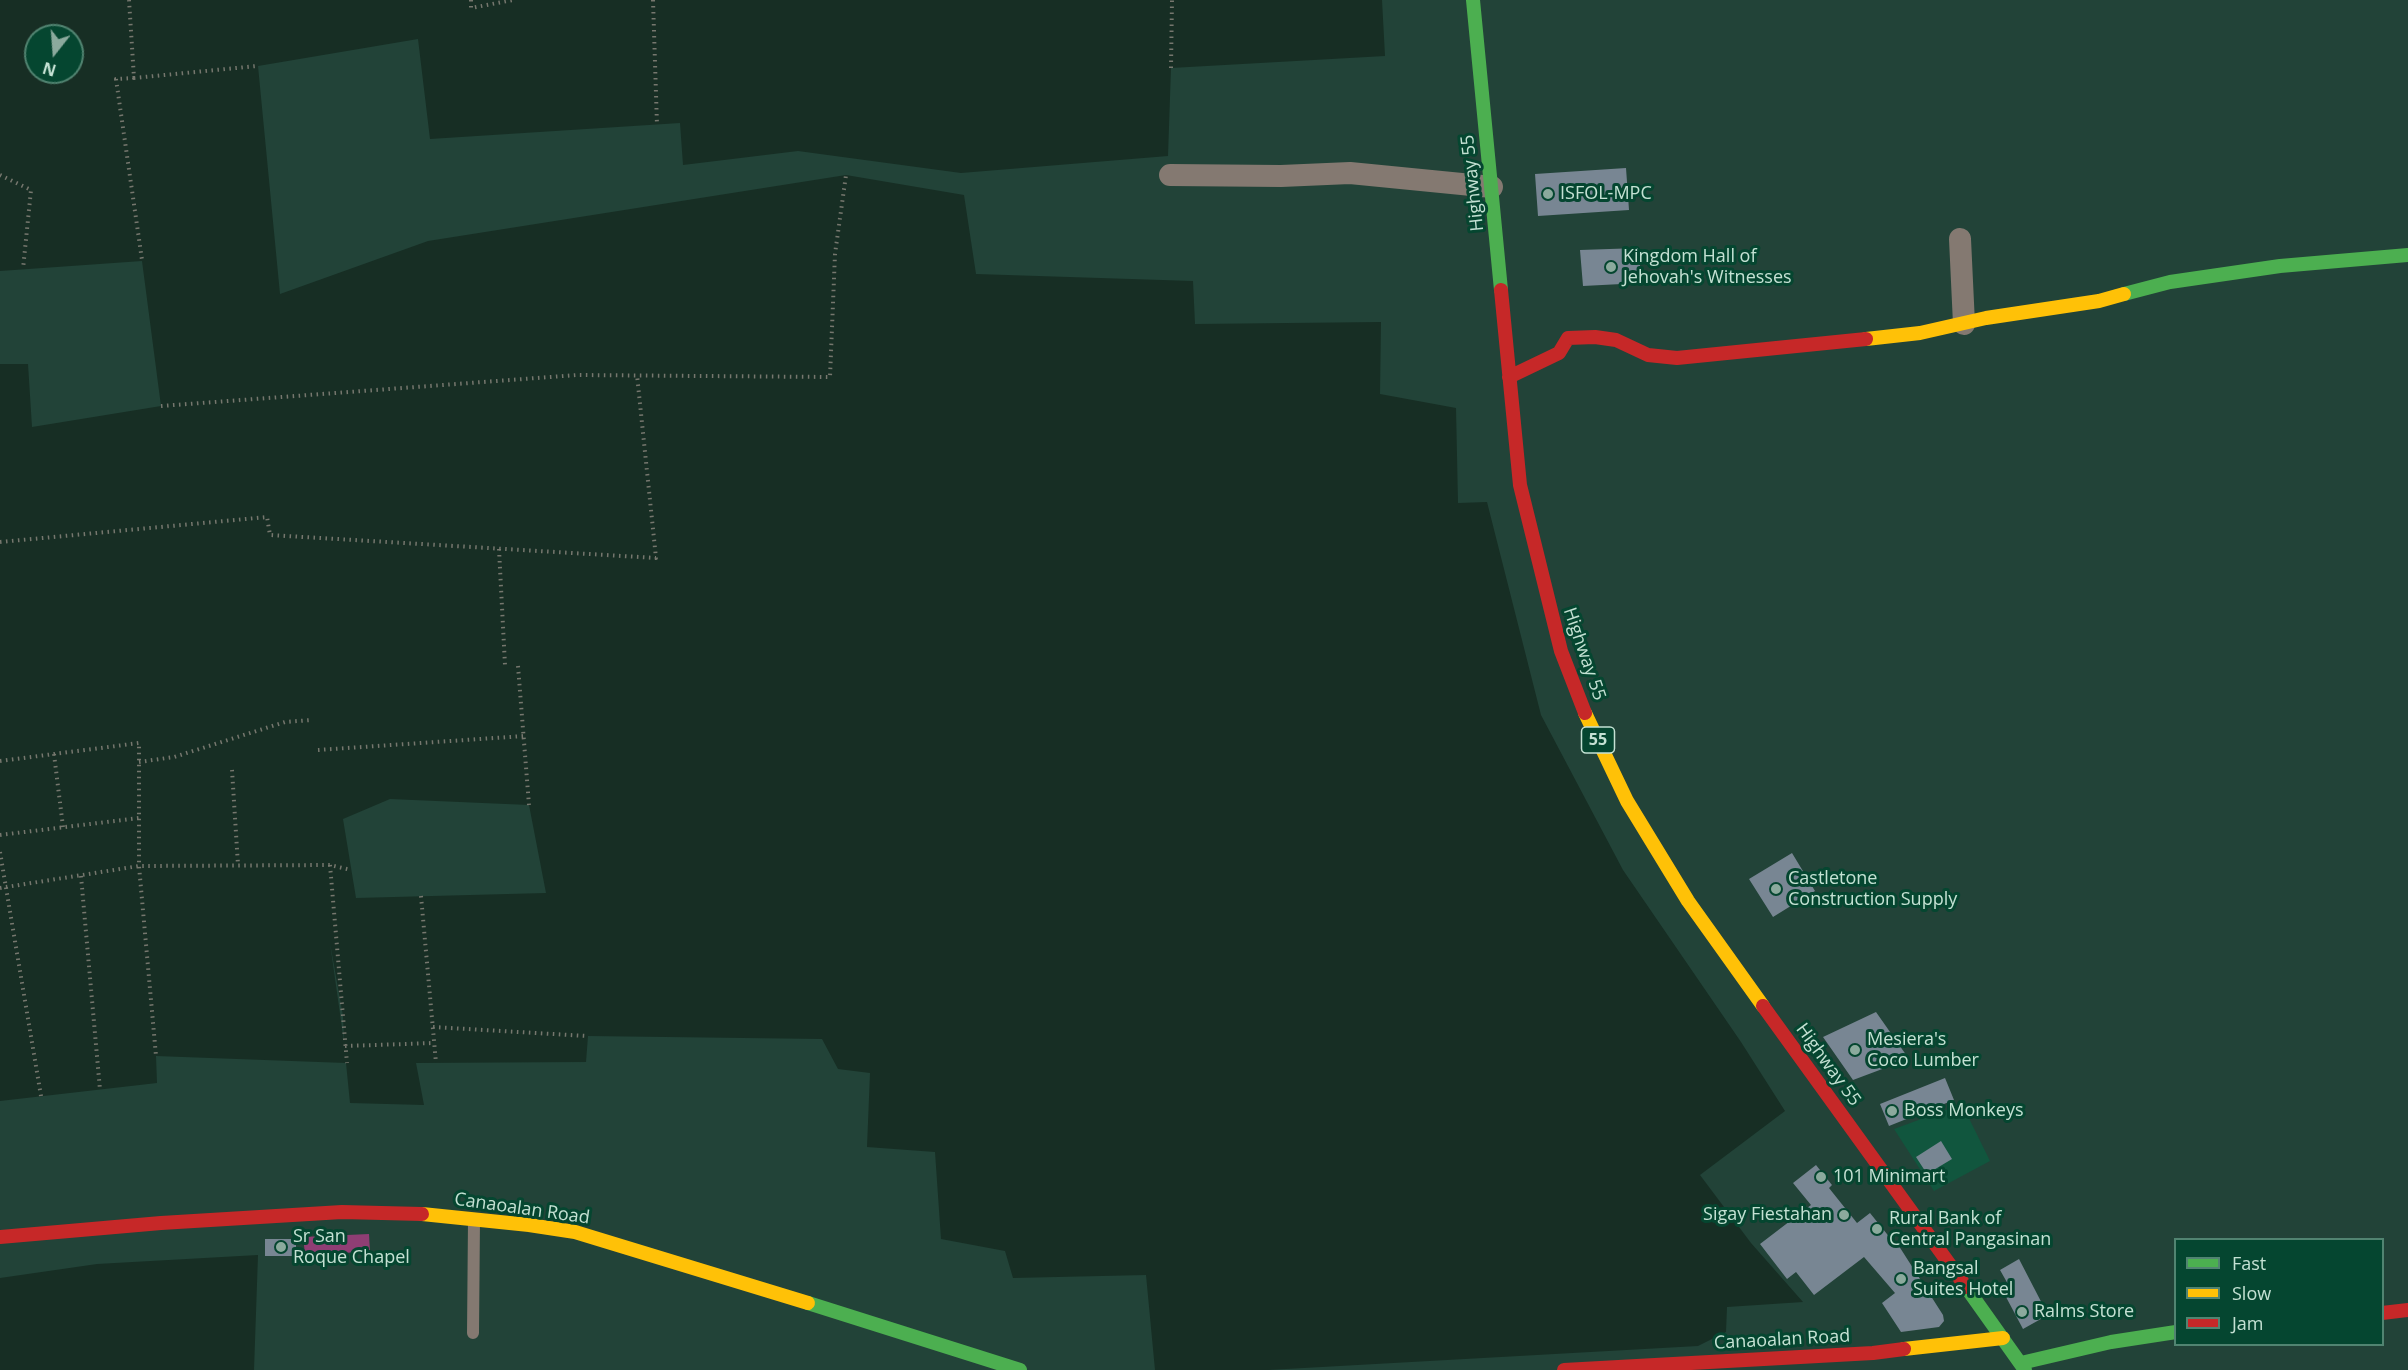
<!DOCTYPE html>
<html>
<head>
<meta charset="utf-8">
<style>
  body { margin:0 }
  #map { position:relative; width:2408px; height:1370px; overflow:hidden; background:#224338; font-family:"Open Sans",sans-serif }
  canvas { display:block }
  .legend { position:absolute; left:2174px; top:1238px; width:210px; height:108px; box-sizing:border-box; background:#054630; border:2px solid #518471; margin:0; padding:8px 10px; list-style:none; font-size:18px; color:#c4e1d3 }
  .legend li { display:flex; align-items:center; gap:12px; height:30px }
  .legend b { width:30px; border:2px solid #518471 }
  .north { position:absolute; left:24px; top:24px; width:60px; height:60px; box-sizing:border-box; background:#054630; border:2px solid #518471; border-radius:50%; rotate:197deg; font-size:16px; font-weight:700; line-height:24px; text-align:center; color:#c4e1d3 }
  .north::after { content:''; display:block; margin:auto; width:21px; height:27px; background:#8baa9d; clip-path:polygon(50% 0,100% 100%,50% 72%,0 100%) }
</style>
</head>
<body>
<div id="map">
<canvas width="2408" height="1370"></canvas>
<ul class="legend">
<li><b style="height:8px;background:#4caf50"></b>Fast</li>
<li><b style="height:8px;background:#ffc107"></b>Slow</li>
<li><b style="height:8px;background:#c62828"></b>Jam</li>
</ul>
<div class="north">N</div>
</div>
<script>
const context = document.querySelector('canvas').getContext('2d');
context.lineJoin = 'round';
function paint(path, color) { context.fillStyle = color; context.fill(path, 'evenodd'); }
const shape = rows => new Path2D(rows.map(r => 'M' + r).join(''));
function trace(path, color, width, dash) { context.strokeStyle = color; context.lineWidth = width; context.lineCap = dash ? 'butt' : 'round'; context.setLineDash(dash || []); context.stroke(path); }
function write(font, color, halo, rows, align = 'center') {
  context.font = font + ' "Open Sans",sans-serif'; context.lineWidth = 6; context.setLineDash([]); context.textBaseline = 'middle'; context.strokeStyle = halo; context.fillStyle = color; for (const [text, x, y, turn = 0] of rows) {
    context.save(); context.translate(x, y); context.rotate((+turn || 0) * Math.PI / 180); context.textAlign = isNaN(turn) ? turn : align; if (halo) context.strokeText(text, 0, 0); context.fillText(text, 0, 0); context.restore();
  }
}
const built = shape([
  [1962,1104,1990,1161,1934,1191,1894,1129]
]);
const green = shape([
  [369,1234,370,1252,305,1254,303,1237]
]);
const water = shape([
  [0,0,1382,0,1385,56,1171,68,1168,156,961,173,798,151,683,165,680,123,430,139,418,39,258,66,280,294,428,241,846,175,964,195,976,274,1193,281,1195,324,1381,322,1380,394,1456,408,1458,503,1487,502,1541,715,1623,870,1741,1042,1785,1111,1700,1175,1751,1243,1803,1302,1727,1307,1726,1332,1698,1346,1268,1370,1155,1370,1146,1275,1013,1278,1005,1251,941,1239,935,1152,867,1147,870,1073,838,1069,822,1039,588,1036,586,1062,416,1063,424,1105,350,1103,346,1063,156,1056,157,1083,0,1101,0,364,28,364,32,427,161,406,142,261,0,271],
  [36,36,72,36,72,72,36,72],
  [390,799,529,805,546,893,356,898,343,819],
  [330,943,343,1016,344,1042],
  [258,1255,254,1370,0,1370,0,1278,97,1264]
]);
const building = shape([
  [1626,168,1629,210,1538,216,1535,174],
  [1639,248,1641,283,1583,286,1580,250],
  [1792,853,1815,891,1773,917,1749,879],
  [1876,1012,1909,1059,1853,1080,1823,1037],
  [1945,1078,1954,1100,1889,1126,1880,1104],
  [1941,1141,1952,1159,1927,1174,1916,1157],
  [1816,1165,1832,1185,1829,1188,1857,1223,1870,1213,1895,1244,1897,1243,1943,1315,1944,1321,1939,1327,1901,1332,1882,1303,1895,1293,1864,1257,1814,1295,1796,1272,1787,1279,1760,1244,1811,1205,1793,1183],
  [265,1239,296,1239,296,1256,265,1256],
  [2019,1259,2048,1315,2023,1329,2006,1297,2013,1293,2000,1270]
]);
const path = shape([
  [129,0,134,78,257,66],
  [471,0,471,8,513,0],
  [653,0,657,125],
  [1171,68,1172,0],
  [134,78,116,79,142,260],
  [0,175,31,190,23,269],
  [161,406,577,375,830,377,835,254,846,175],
  [0,542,267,517,270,535,656,558,637,375],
  [499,549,505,665],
  [518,666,529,805],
  [318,750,524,736],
  [54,754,63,827],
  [0,761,139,743,139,866,156,1056],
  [139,762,174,757,285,722,311,720],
  [232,770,238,865],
  [0,835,139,818],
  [0,852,41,1096],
  [330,865,347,1063],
  [81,876,100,1090],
  [0,888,139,866,330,865,351,870],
  [421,896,436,1063],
  [433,1027,587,1036],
  [345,1046,434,1043]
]);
const lane = shape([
  [473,1333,474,1220]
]);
const street = shape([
  [1170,175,1281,176,1350,173,1492,187],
  [1960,239,1964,324]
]);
const fast = shape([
  [1473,0,1501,290],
  [2124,294,2170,282,2280,266,2408,255],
  [1966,1287,2025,1370],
  [808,1303,1020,1370],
  [2021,1363,2111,1342,2176,1332]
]);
const slow = shape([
  [1866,339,1920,333,1986,318,2099,301,2124,294],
  [1585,713,1627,801,1688,901,1763,1006],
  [422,1214,529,1225,575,1232,808,1303],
  [1904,1349,2003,1338]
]);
const jam = shape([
  [1501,290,1520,485,1561,651,1585,713],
  [1509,377,1559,353,1568,338,1595,337,1616,340,1648,355,1677,358,1866,339],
  [1763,1006,1966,1287],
  [0,1237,161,1223,342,1212,422,1214],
  [2382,1313,2408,1310],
  [1564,1370,1873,1353,1904,1349]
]);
const markers = [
  [1548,194,6,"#8baa9d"],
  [1611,267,6,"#8baa9d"],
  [1776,889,6,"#8baa9d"],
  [1855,1050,6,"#8baa9d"],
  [1892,1111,6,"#8baa9d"],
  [1821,1177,6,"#8baa9d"],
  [1844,1215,6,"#8baa9d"],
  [1877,1229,6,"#8baa9d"],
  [281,1247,6,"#8baa9d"],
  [1901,1279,6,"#8baa9d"],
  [2022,1312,6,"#8baa9d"]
];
const shields = [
  [1598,740,33]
];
const shieldNames = [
  ["55",1598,740]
];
const streetNames = [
  ["Highway 55",1473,183,-96],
  ["Highway 55",1584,654,71],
  ["Highway 55",1828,1065,54],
  ["Canaoalan Road",522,1209,8],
  ["Canaoalan Road",1782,1340,-3]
];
const poiNames = [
  ["ISFOL-MPC",1560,194],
  ["Kingdom Hall of",1623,257],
  ["Jehovah's Witnesses",1623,278],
  ["Castletone",1788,879],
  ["Construction Supply",1788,900],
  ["Mesiera's",1867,1040],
  ["Coco Lumber",1867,1061],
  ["Boss Monkeys",1904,1111],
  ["101 Minimart",1833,1177],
  ["Sigay Fiestahan",1832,1215,"right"],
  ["Rural Bank of",1889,1219],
  ["Central Pangasinan",1889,1240],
  ["Sr San",293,1237],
  ["Roque Chapel",293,1258],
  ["Bangsal",1913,1269],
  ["Suites Hotel",1913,1290],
  ["Ralms Store",2034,1312]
];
paint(built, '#11563e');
paint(green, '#8f3e74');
paint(water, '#172e24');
paint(building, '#788693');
trace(path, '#76776e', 4, [1.5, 4.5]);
trace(lane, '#847971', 12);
trace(street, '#847971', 22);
trace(fast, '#4caf50', 14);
trace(slow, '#ffc107', 14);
trace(jam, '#c62828', 14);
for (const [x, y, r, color] of markers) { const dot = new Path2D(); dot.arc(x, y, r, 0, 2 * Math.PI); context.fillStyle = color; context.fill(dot); trace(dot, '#054630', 2); }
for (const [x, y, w] of shields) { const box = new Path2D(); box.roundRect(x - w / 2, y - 13, w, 26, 4.5); context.fillStyle = '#054630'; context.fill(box); trace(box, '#c4e1d3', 1.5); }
write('bold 16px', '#c4e1d3', null, shieldNames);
write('18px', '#c4e1d3', '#054630', streetNames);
write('18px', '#c4e1d3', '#054630', poiNames, 'left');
</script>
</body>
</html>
